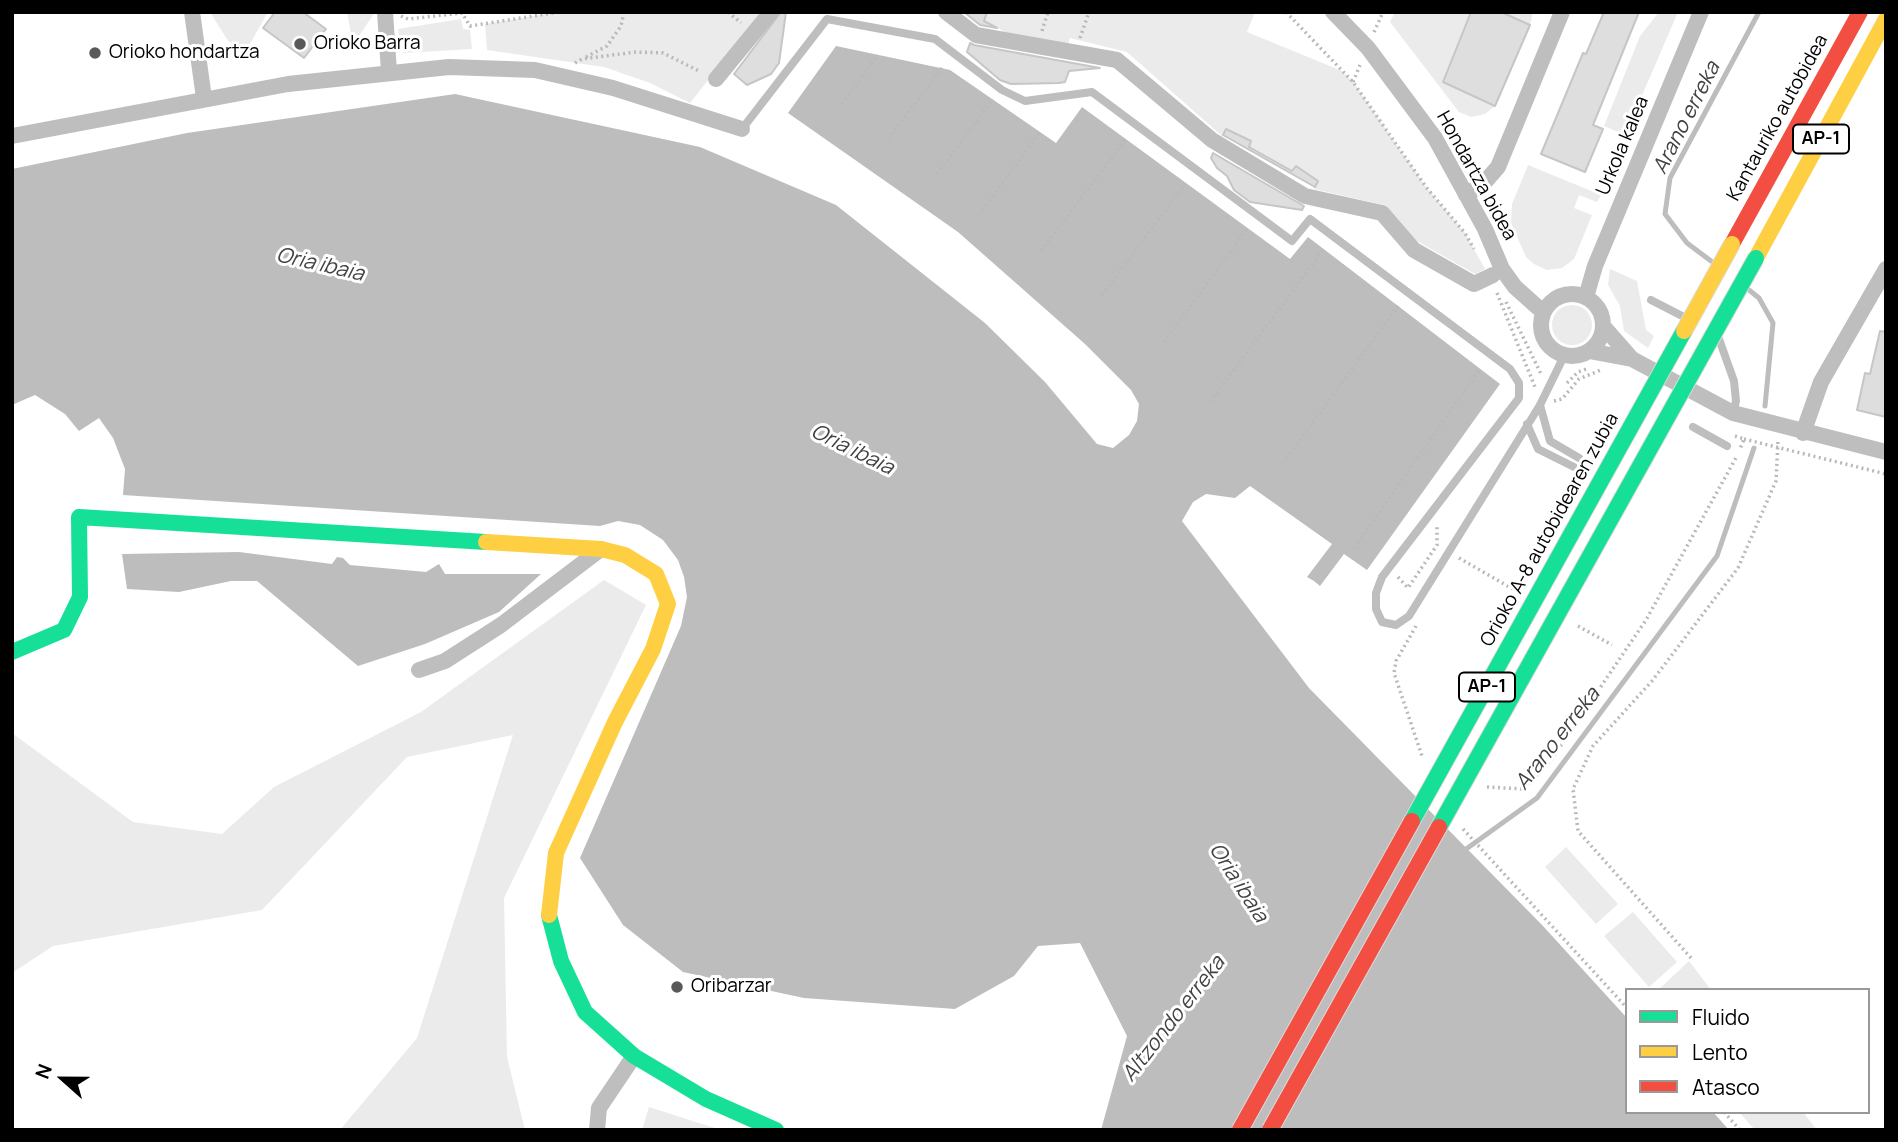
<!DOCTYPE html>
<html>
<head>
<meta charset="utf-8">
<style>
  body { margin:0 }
  #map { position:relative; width:1898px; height:1142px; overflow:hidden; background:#fff; font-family:Manrope,sans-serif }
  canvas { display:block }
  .frame { position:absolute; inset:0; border:14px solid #000; pointer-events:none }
  .legend { position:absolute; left:1625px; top:988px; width:245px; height:126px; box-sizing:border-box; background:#fff; border:2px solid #999; margin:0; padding:9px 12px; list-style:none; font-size:21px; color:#000 }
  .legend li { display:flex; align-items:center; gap:14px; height:35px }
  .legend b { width:35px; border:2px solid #999 }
  .north { position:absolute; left:28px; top:1044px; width:70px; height:70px; -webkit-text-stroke:5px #fff; paint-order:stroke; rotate:291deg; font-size:19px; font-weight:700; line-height:28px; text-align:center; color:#000 }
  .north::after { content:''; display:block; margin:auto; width:24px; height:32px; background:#000; clip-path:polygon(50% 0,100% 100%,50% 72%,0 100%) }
</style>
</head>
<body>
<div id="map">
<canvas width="1898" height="1142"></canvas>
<div class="frame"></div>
<ul class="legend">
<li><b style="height:9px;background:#16e098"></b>Fluido</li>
<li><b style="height:9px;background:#ffcf43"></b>Lento</li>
<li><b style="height:9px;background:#f24e42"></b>Atasco</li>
</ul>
<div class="north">N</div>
</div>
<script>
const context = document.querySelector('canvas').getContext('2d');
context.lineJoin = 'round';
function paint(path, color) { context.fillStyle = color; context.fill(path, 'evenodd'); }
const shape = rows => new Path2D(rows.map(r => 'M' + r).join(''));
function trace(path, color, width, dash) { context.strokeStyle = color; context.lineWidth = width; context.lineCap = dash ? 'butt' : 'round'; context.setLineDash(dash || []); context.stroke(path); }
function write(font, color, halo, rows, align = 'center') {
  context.font = font + ' Manrope,sans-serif'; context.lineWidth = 6; context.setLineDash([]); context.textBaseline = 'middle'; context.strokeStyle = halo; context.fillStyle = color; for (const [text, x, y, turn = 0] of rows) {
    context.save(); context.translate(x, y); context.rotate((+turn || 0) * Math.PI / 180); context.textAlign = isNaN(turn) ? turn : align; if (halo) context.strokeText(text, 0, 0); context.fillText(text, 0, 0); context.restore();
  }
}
const green = shape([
  [210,12,268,12,246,51,228,41],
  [347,12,375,12,353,45],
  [559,12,762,12,690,103,650,83,604,67,487,50,485,24],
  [987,12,1255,12,1247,32,1342,71,1353,82,1426,187,1465,233,1485,269,1475,274,1410,237,1384,205,1314,189,1318,181,1297,166,1292,171,1249,147,1251,141,1227,129,1222,136,1127,52,1070,38,1067,48,1005,32,984,21],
  [1395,12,1471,12,1443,82,1495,106,1485,114,1471,117,1459,112,1390,22],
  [1501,12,1533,12,1530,25],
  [1659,12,1678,12,1625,135,1604,126,1640,36],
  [461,19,463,29,470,30,472,49,403,53,398,29],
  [1528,165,1601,195,1597,202,1579,195,1574,208,1592,215,1574,259,1562,268,1547,270,1534,264,1526,257,1511,223,1512,204],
  [1610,269,1637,281,1646,330,1654,336,1648,348,1624,331,1620,306,1608,285],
  '1552 325a20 20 0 1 1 40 0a20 20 0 1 1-40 0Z',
  [604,580,646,605,504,898,507,1057,525,1130,340,1130,417,1038,513,735,407,757,262,910,53,946,12,973,12,733,133,822,222,834,274,787,421,712],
  [1566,847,1618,904,1596,924,1545,867],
  [1633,912,1677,962,1649,987,1604,936],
  [1689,961,1711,990,1658,990],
  [649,1107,721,1130,642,1130],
  [1739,1112,1803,1112,1817,1130,1755,1130]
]);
const water = shape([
  [836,46,950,70,1056,143,1082,107,1290,259,1308,237,1500,384,1367,570,1344,554,1320,586,1314,581,1307,577,1332,544,1250,486,1235,498,1206,494,1193,502,1182,521,1309,688,1543,926,1627,1018,1627,1112,1713,1112,1729,1130,1101,1130,1127,1036,1080,943,1038,946,1014,976,955,1009,804,998,683,972,623,925,580,858,681,626,687,597,684,577,678,560,663,540,640,525,618,521,600,526,123,495,125,469,113,438,99,418,79,431,65,414,35,395,12,405,12,169,187,133,455,94,700,147,836,205,985,323,1045,382,1097,444,1113,448,1129,435,1137,421,1139,404,1131,390,1085,344,958,232,788,113],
  [239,552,332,564,337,557,343,558,350,565,426,572,439,564,445,574,541,574,499,612,425,644,358,666,257,581,231,581,179,592,127,589,122,554]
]);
const stream = shape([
  [1711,261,1687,243,1665,214,1670,178,1759,12],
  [1749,290,1759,298,1773,323,1765,406],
  [1462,852,1537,798,1717,556,1754,448]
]);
const building = shape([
  [275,12,303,12,326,29,304,58,263,28,275,12],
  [781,12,786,12,779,63,771,74,747,85,734,74,781,12],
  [964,12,987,12,984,21,997,28,980,25,964,12],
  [1471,12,1501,12,1530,25,1495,106,1443,82,1471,12],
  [1604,12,1639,12,1593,125,1603,129,1585,172,1541,154,1583,53,1586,54,1604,12],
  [970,43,974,45,1100,68,1069,71,1065,82,1059,83,1011,84,1000,80,967,52,970,43],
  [1226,129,1251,141,1249,147,1292,171,1296,166,1318,181,1315,187,1223,135,1226,129],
  [1213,153,1304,206,1302,210,1250,202,1234,190,1227,176,1217,168,1211,158,1213,153],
  [1880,331,1886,332,1886,417,1857,410,1865,373,1870,374,1880,331]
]);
const path = shape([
  [728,12,741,23],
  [1286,12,1353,82,1426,187,1465,233,1474,249],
  [401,16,408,19,462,13,470,26,559,12],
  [1042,31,1048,12],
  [1374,32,1383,12],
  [1080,38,1089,12],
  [586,57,607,46,621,26,624,12],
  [575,63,582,59,636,52,663,53,701,72],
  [1353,82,1360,65],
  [842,104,878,55],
  [888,139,942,68],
  [937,174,993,99],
  [983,210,1040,132],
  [1041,251,1126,139],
  [1497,293,1535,387],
  [1102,295,1185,184],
  [1506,302,1541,374],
  [1164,342,1246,230],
  [1567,383,1578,372,1589,368],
  [1554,401,1562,399,1579,379,1601,370],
  [1210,402,1324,249],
  [1735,436,1744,439,1740,449],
  [1744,439,1886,474],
  [1287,458,1398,306],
  [1354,548,1480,369],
  [1459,558,1513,589],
  [1398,577,1408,588,1437,545,1437,527],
  [1416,626,1396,661,1394,673,1422,756],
  [1578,626,1612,645],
  [1487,787,1524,789,1551,760,1646,620,1737,456],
  [1463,829,1627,1008],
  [1691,958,1578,831,1573,789,1593,746,1652,681,1738,568,1776,481,1778,441],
  [1724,1112,1740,1130]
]);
const lane = shape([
  [742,129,827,19,935,39,1002,90,1025,101,1092,92,1292,241,1310,219,1510,369,1519,383,1519,398,1382,577,1376,593,1376,609,1382,622,1396,625,1409,616,1540,405,1564,356],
  [1651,300,1684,317],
  [1719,339,1734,381,1736,401,1733,413],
  [1540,405,1550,441,1579,458],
  [1527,424,1538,449,1574,467],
  [1693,427,1727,446]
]);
const street = shape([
  [192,12,204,98],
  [385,12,389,72],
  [946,12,976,35,1117,60,1212,140,1305,196,1382,213,1414,250,1474,284,1493,275],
  [1333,12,1368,48,1435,138,1485,229,1502,269,1515,287,1543,312],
  [716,79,771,12],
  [12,136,288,84,449,67,535,70,613,88,742,129],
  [1466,195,1484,183,1498,167,1562,12],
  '1541 325a31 31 0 1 1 62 0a31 31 0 1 1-62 0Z',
  [1586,297,1595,266,1701,12],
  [1603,326,1632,359],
  [1589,351,1632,359,1733,413,1886,452],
  [1803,433,1821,382,1886,269],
  [419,670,445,661,501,625,601,549],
  [597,1130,599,1108,634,1056]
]);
const fast = shape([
  [12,652,64,630,80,597,79,517,486,542],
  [549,915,561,961,585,1012,634,1056,706,1099,776,1130]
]);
const slow = shape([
  [1756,258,1886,19],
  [486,542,601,549,625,555,656,574,668,604,653,649,615,722,556,853,549,915]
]);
const jam = shape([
  [1732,244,1860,12]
]);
const fastBridge = shape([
  [1412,821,1684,331],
  [1439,827,1756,258]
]);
const slowBridge = shape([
  [1684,331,1732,244]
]);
const jamBridge = shape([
  [1240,1130,1412,821],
  [1270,1130,1439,827]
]);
const markers = [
  [300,44,7,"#595959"],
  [95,53,7,"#595959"],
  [677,987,7,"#595959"]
];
const shields = [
  [1821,139,56],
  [1487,687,56]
];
const shieldNames = [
  ["AP-1",1821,139],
  ["AP-1",1487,687]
];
const poiNames = [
  ["Orioko Barra",314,44],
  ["Orioko hondartza",109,53],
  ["Oribarzar",691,987]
];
const streetNames = [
  ["Kantauriko autobidea",1778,118,-61],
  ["Urkola kalea",1623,146,-67],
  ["Hondartza bidea",1476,176,61],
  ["Orioko A-8 autobidearen zubia",1550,530,-61]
];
const waterNames = [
  ["Arano erreka",1687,118,-63],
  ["Oria ibaia",320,265,13],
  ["Oria ibaia",852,450,26],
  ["Arano erreka",1558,739,-52],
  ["Oria ibaia",1238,883,57],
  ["Altzondo erreka",1174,1019,-52]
];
paint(green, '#ebebeb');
paint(water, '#bdbdbd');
trace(stream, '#bdbdbd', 5);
paint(building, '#dedede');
trace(building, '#c6c6c6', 2);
trace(path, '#b9b9b9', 3.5, [2, 3.5]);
trace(lane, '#bebebe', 8);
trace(street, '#bebebe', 16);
trace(fast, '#16e098', 16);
trace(slow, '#ffcf43', 16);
trace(jam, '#f24e42', 16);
trace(fastBridge, '#dbdbdb', 18, []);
trace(slowBridge, '#dbdbdb', 18, []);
trace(jamBridge, '#dbdbdb', 18, []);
trace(fastBridge, '#16e098', 16);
trace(slowBridge, '#ffcf43', 16);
trace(jamBridge, '#f24e42', 16);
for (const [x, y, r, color] of markers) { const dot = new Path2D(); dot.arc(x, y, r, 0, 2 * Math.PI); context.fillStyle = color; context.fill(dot); trace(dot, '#fff', 2.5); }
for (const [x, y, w] of shields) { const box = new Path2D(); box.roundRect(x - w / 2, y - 14.5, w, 29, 5); context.fillStyle = '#fff'; context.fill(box); trace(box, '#000', 2); }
write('bold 18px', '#000', null, shieldNames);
write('19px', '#000', '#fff', poiNames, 'left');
write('19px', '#000', '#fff', streetNames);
write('italic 21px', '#424242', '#fff', waterNames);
</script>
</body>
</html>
